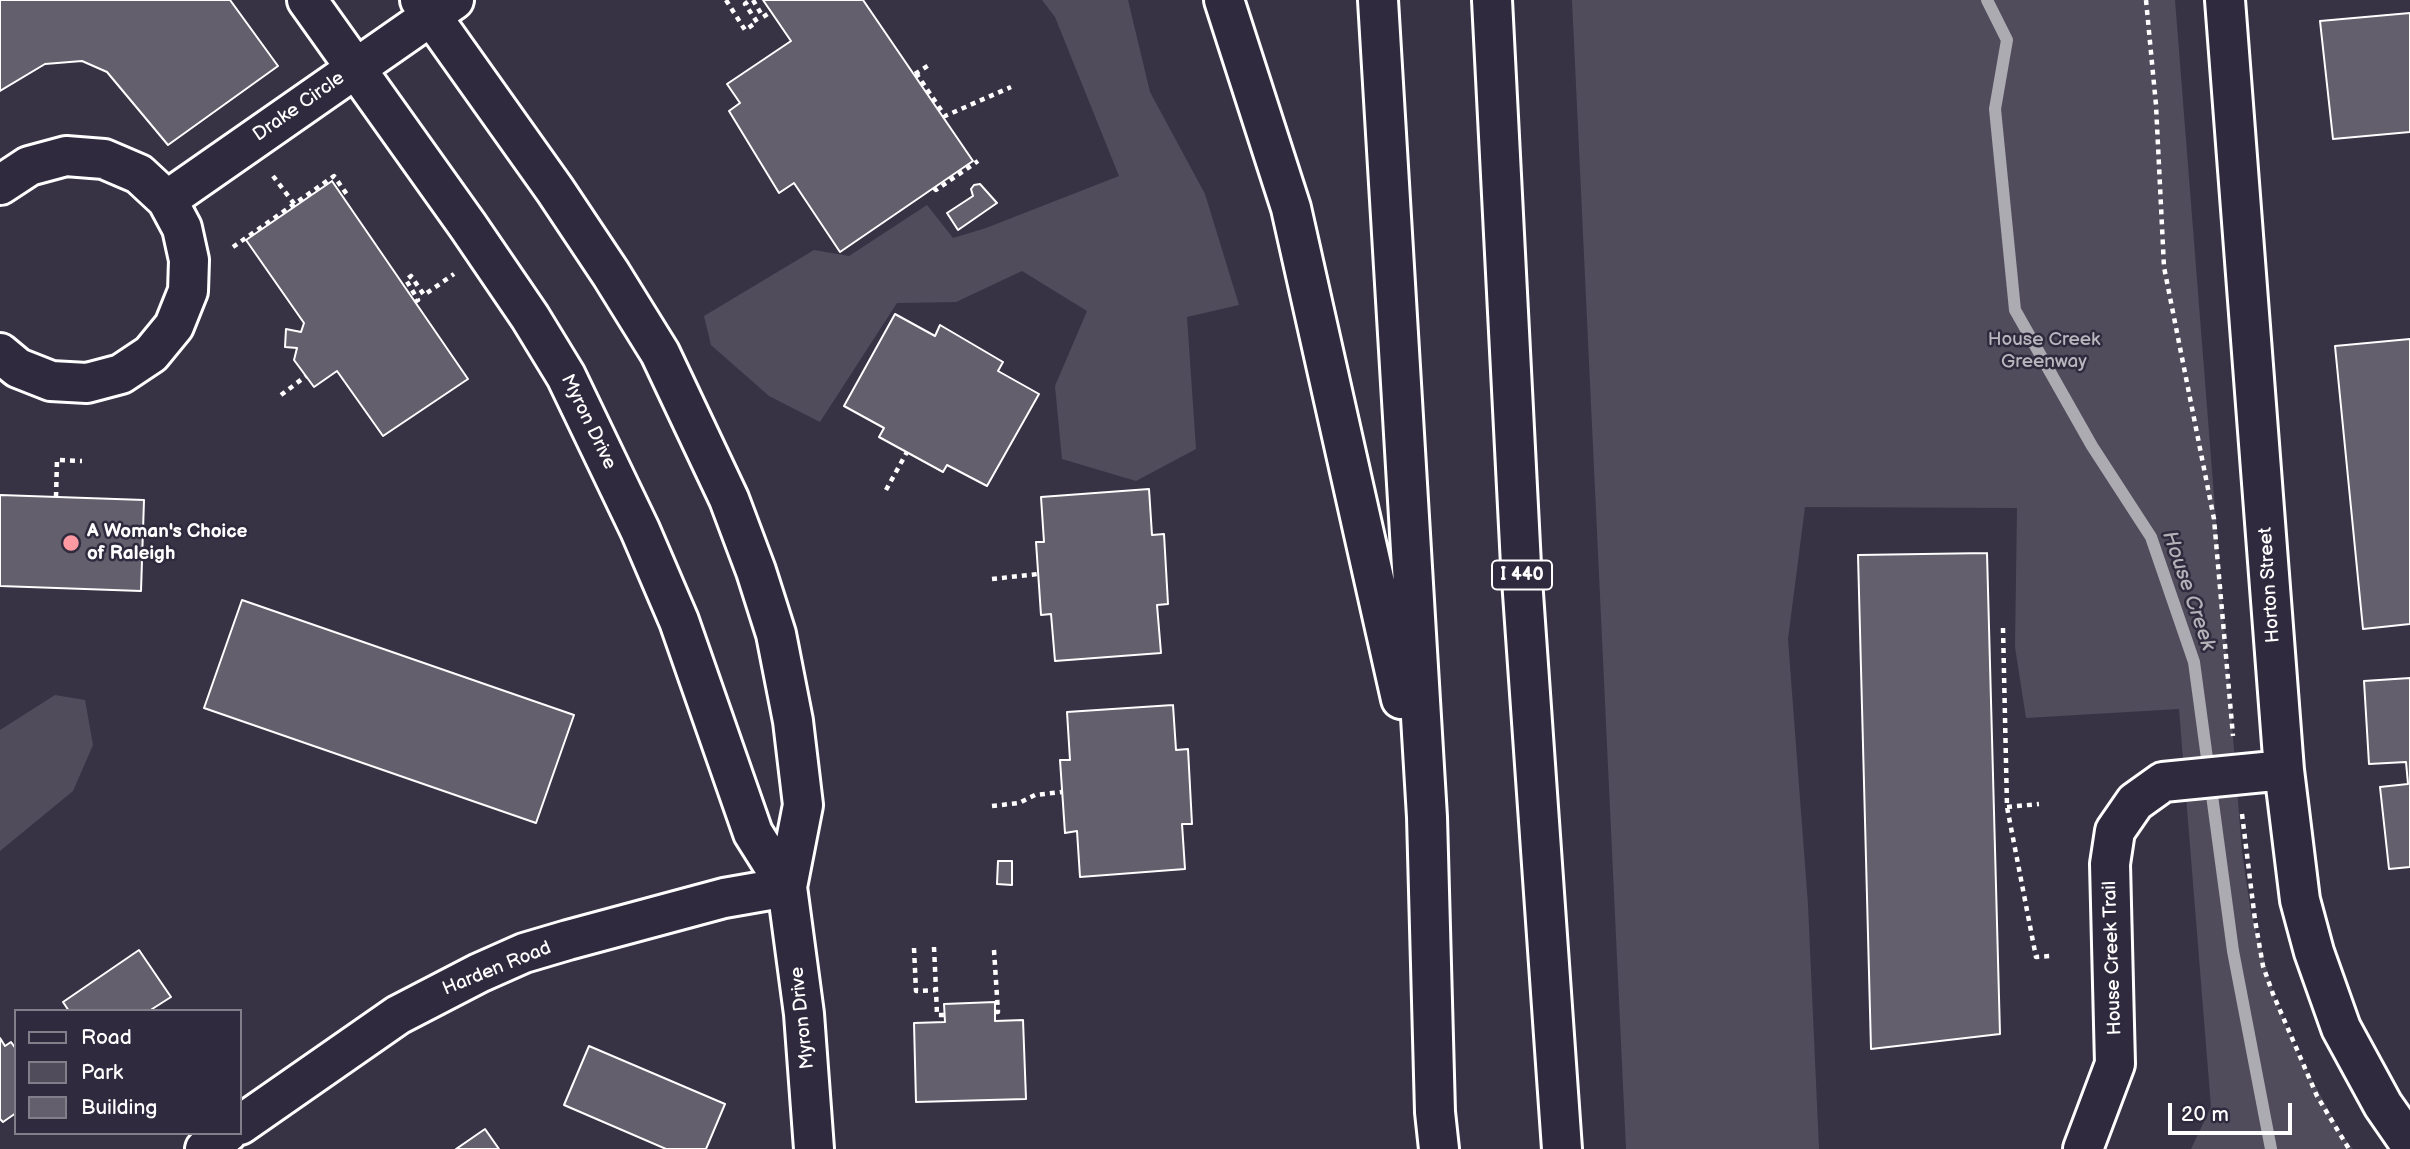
<!DOCTYPE html>
<html>
<head>
<meta charset="utf-8">
<style>
  body { margin:0 }
  #map { position:relative; width:2410px; height:1149px; overflow:hidden; background:#373345; font-family:"Balsamiq Sans",sans-serif }
  canvas { display:block }
  .legend { position:absolute; left:14px; top:1009px; width:228px; height:126px; box-sizing:border-box; background:#2f2a3d; border:2px solid #827f8b; margin:0; padding:9px 12px; list-style:none; font-size:21px; color:#fff }
  .legend li { display:flex; align-items:center; gap:14px; height:35px }
  .legend b { width:35px; border:2px solid #827f8b }
  .scale { position:absolute; left:2168px; top:1103px; width:124px; height:32px; box-sizing:border-box; border:4px solid #fff; border-top:0; padding-left:9px; font-size:21px; line-height:24px; white-space:nowrap; color:#fff; -webkit-text-stroke:5px #2f2a3d; paint-order:stroke }
</style>
</head>
<body>
<div id="map">
<canvas width="2410" height="1149"></canvas>
<ul class="legend">
<li><b style="height:9px;background:#2f2a3d"></b>Road</li>
<li><b style="height:19px;background:#514c5c"></b>Park</li>
<li><b style="height:19px;background:#635f6d"></b>Building</li>
</ul>
<div class="scale">20 m</div>
</div>
<script>
const context = document.querySelector('canvas').getContext('2d');
context.lineJoin = 'round';
function paint(path, color) { context.fillStyle = color; context.fill(path, 'evenodd'); }
const shape = rows => new Path2D(rows.map(r => 'M' + r).join(''));
function trace(path, color, width, dash) { context.strokeStyle = color; context.lineWidth = width; context.lineCap = dash ? 'butt' : 'round'; context.setLineDash(dash || []); context.stroke(path); }
function write(font, color, halo, rows, align = 'center') {
  context.font = font + ' "Balsamiq Sans",sans-serif'; context.lineWidth = 5; context.setLineDash([]); context.textBaseline = 'middle'; context.strokeStyle = halo; context.fillStyle = color; for (const [text, x, y, turn = 0] of rows) {
    context.save(); context.translate(x, y); context.rotate((+turn || 0) * Math.PI / 180); context.textAlign = isNaN(turn) ? turn : align; if (halo) context.strokeText(text, 0, 0); context.fillText(text, 0, 0); context.restore();
  }
}
const green = shape([
  [1042,0,1128,0,1150,92,1205,194,1239,305,1187,317,1196,449,1136,481,1062,459,1055,386,1087,311,1022,271,956,302,897,303,820,422,769,396,711,345,704,316,814,250,849,256,927,205,953,238,986,228,1119,176,1055,17],
  [1572,0,2175,0,2242,852,2251,913,2275,999,2298,1054,2341,1133,2353,1149,2191,1149,2211,1107,2179,709,2026,718,2015,647,2017,508,1805,507,1788,639,1808,905,1819,1149,1626,1149],
  [55,695,85,700,93,745,73,791,0,851,0,730]
]);
const stream = shape([
  [1987,0,2007,40,1995,109,2015,310,2092,446,2151,537,2194,662,2233,951,2271,1149]
]);
const building = shape([
  [0,0,230,0,278,66,168,145,107,72,82,61,45,64,0,91,0,0],
  [763,0,863,0,973,161,840,252,794,183,779,193,729,111,740,103,727,84,791,41,763,0],
  [2410,13,2410,132,2333,139,2320,21,2410,13],
  [332,181,468,379,383,436,337,371,314,387,294,360,297,348,285,347,286,329,301,332,304,323,246,240,332,181],
  [980,184,997,203,958,230,947,213,973,196,971,189,974,185,980,184],
  [895,314,935,336,940,325,1003,362,998,371,1039,394,987,486,947,465,943,472,879,437,884,428,844,406,895,314],
  [2410,339,2410,624,2363,629,2335,346,2410,339],
  [1149,489,1152,535,1164,534,1168,604,1157,605,1161,653,1055,661,1051,614,1041,615,1036,542,1044,542,1041,497,1149,489],
  [0,495,144,500,141,591,0,586,0,495],
  [1987,553,2000,1034,1871,1049,1858,555,1987,553],
  [242,600,574,715,536,823,204,708,242,600],
  [2410,678,2410,867,2389,869,2380,787,2408,784,2406,762,2369,764,2364,681,2410,678],
  [1173,705,1176,750,1188,749,1192,824,1182,824,1185,869,1080,877,1077,831,1065,833,1060,760,1070,760,1067,712,1173,705],
  [998,861,1012,861,1012,885,997,884,998,861],
  [139,950,171,997,149,1011,69,1011,63,1002,139,950],
  [995,1002,995,1021,1023,1020,1026,1099,916,1102,914,1023,945,1022,944,1004,995,1002],
  [0,1038,5,1046,11,1042,16,1049,16,1113,3,1122,0,1119,0,1038],
  [589,1046,725,1104,706,1149,666,1149,564,1105,589,1046],
  [485,1129,499,1149,456,1149,485,1129]
]);
const path = shape([
  [726,0,745,30,757,22,745,4,750,0],
  [753,0,763,17,771,12],
  [2146,0,2156,105,2164,267,2214,519,2233,736],
  [916,73,945,116,1011,87],
  [915,74,929,65],
  [273,176,295,205],
  [934,188,936,190,978,161],
  [233,247,334,176,348,196],
  [415,302,418,300,406,280,411,276,424,295,454,274],
  [281,395,306,376],
  [886,490,907,452],
  [56,497,57,460,82,461],
  [992,579,1038,574],
  [2003,628,2007,807,2036,957,2050,956],
  [992,806,1019,803,1035,795,1062,792],
  [2007,807,2039,804],
  [2242,814,2255,920,2263,966,2273,994,2317,1096,2349,1149],
  [934,947,936,990],
  [914,948,916,991,936,990,937,1015,944,1015],
  [994,950,998,1012,995,1012]
]);
const minor = shape([
  [307,0,468,226,530,317,566,376,640,530,679,621,753,833,787,887],
  [420,0,555,190,611,274,660,353,729,499,756,571,776,634,793,721,803,805,787,887,804,1014,814,1149],
  [2225,0,2284,770,2300,900,2314,952,2341,1028,2383,1105,2410,1144],
  [0,185,29,166,66,156,104,159,139,174,167,200,182,228,189,260,188,291,174,326,151,354,121,374,87,383,51,381,18,368,0,353],
  [167,200,454,0],
  [240,1125,398,1015,479,973,524,953,568,940,724,898,787,887],
  [205,1149,227,1133],
  [2083,1149,2115,1064,2110,864,2115,831,2135,802,2163,782,2284,770]
]);
const highway = shape([
  [1224,0,1291,208,1401,699],
  [1378,0,1427,817,1435,1112,1439,1149],
  [1492,0,1521,565,1562,1149]
]);
const markers = [
  [71,543,9,"#ff9aa2"]
];
const shields = [
  [1522,575,60]
];
const shieldNames = [
  ["I 440",1522,575]
];
const streetNames = [
  ["Drake Circle",299,107,-35],
  ["Myron Drive",588,422,64],
  ["Horton Street",2270,585,-94],
  ["House Creek Trail",2113,958,-92],
  ["Harden Road",497,969,-22],
  ["Myron Drive",803,1018,-96]
];
const parkNames = [
  ["House Creek",2044,340],
  ["Greenway",2044,362]
];
const poiNames = [
  ["A Woman's Choice",87,532],
  ["of Raleigh",87,554]
];
const waterNames = [
  ["House Creek",2188,591,71]
];
paint(green, '#514c5c');
trace(stream, '#adabb2', 12);
paint(building, '#635f6d');
trace(building, '#fff', 2);
trace(minor, '#fff', 44);
trace(highway, '#fff', 44);
trace(path, '#fff', 4.5, [5, 5]);
trace(minor, '#2f2a3d', 38);
trace(highway, '#2f2a3d', 38);
for (const [x, y, r, color] of markers) { const dot = new Path2D(); dot.arc(x, y, r, 0, 2 * Math.PI); context.fillStyle = color; context.fill(dot); trace(dot, '#2f2a3d', 2.5); }
for (const [x, y, w] of shields) { const box = new Path2D(); box.roundRect(x - w / 2, y - 14.5, w, 29, 5); context.fillStyle = '#2f2a3d'; context.fill(box); trace(box, '#fff', 2); }
write('bold 18px', '#fff', null, shieldNames);
write('19px', '#fff', '#2f2a3d', streetNames);
write('19px', '#b9b7be', '#2f2a3d', parkNames);
write('bold 19px', '#fff', '#2f2a3d', poiNames, 'left');
write('italic 21px', '#b4b2b9', '#2f2a3d', waterNames);
</script>
</body>
</html>
